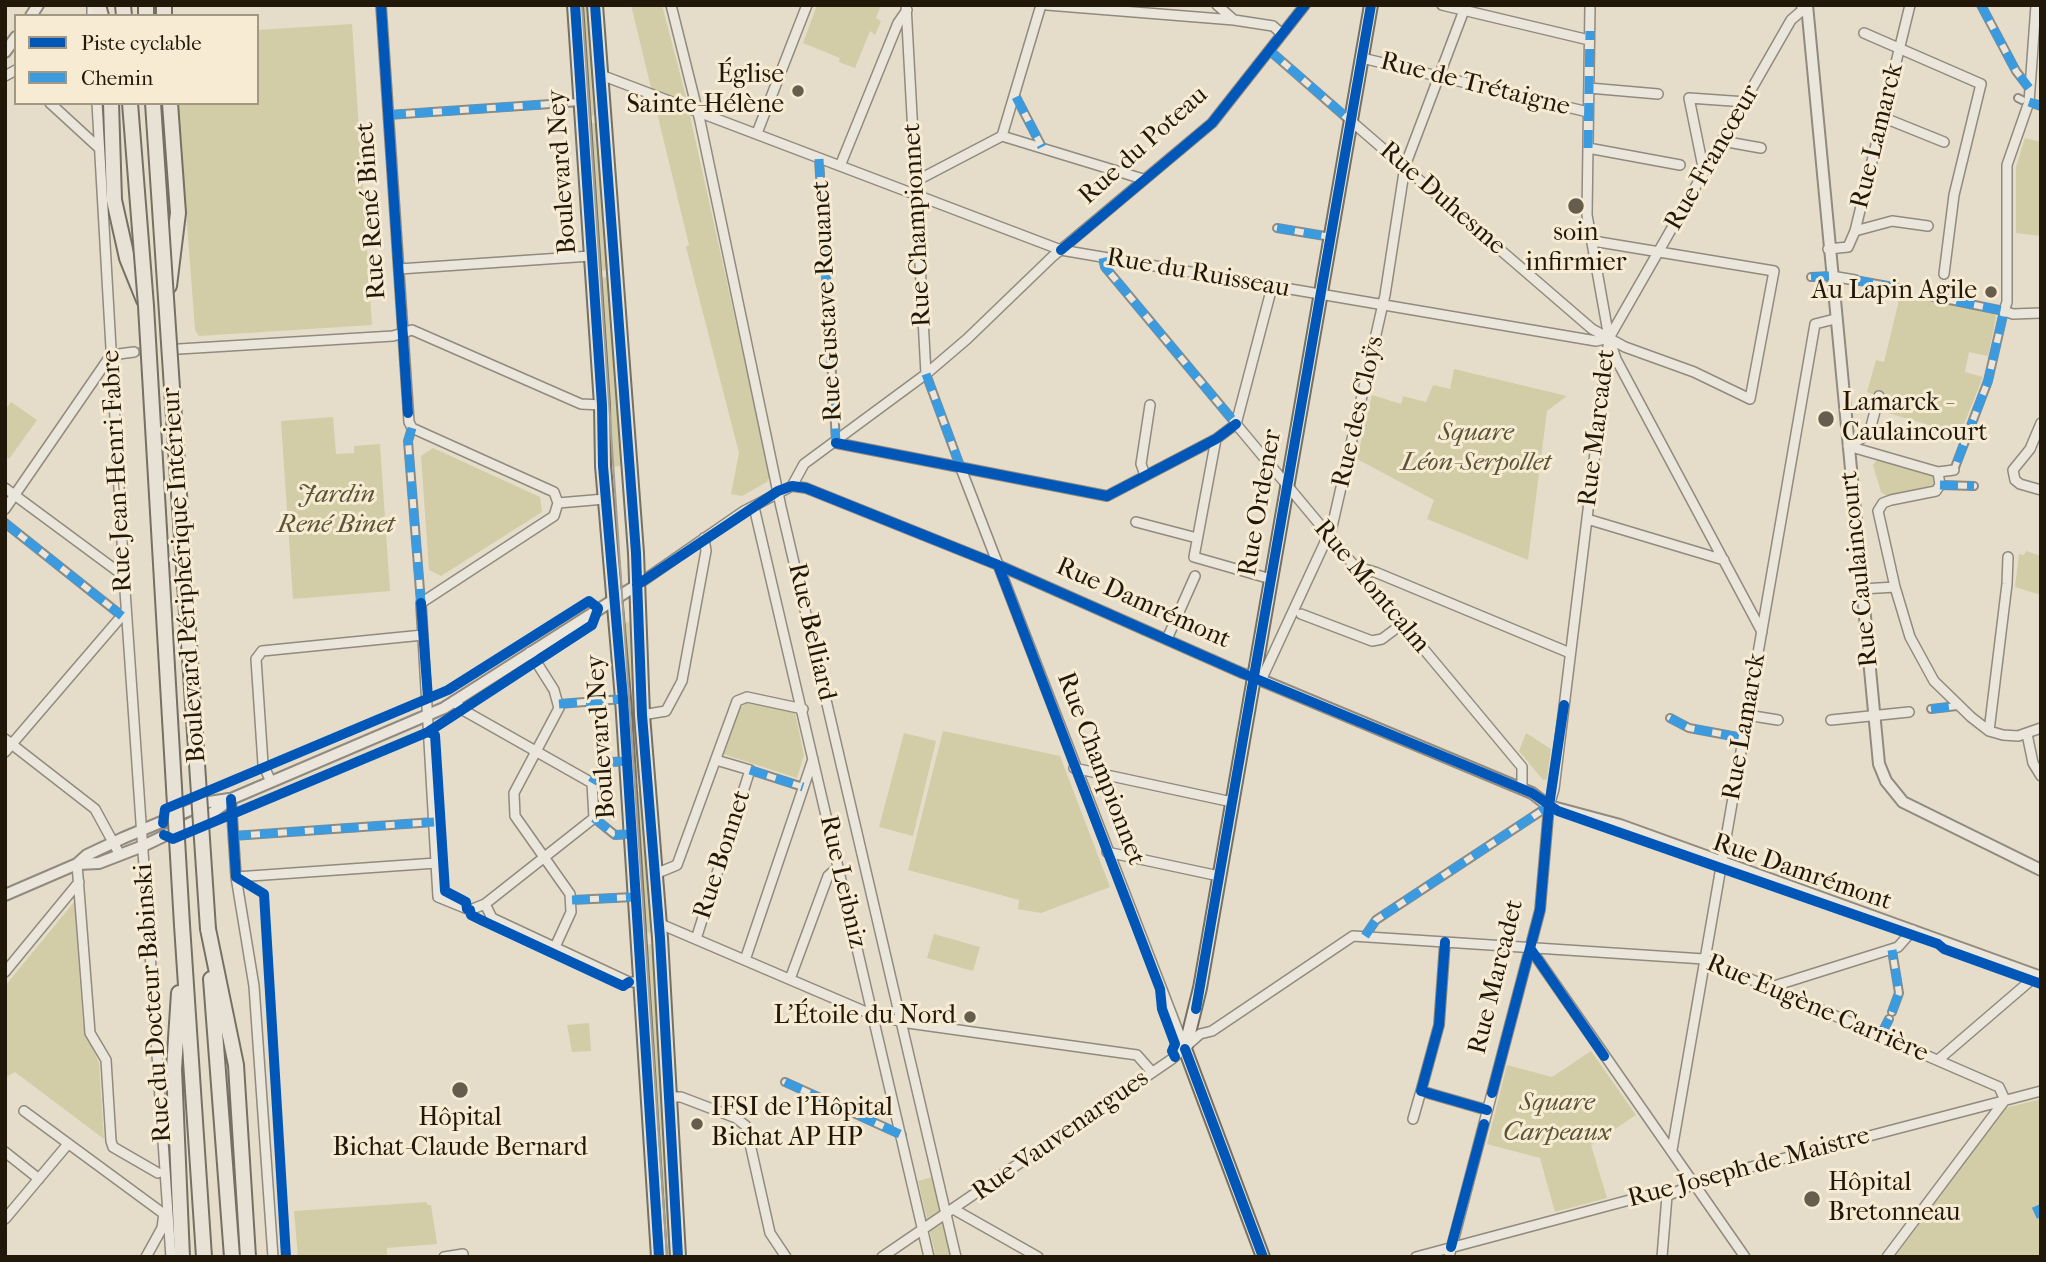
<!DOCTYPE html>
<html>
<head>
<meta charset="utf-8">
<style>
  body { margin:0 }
  #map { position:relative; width:2046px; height:1262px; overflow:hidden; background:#e5ddc9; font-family:"IM FELL French Canon",serif }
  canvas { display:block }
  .frame { position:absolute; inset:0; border:7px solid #22180a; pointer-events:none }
  .legend { position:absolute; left:14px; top:14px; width:245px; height:91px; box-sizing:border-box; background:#f7ecd3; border:2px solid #a29783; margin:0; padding:9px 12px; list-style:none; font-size:21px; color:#22180a }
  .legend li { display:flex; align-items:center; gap:14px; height:35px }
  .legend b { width:35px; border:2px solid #a29783 }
</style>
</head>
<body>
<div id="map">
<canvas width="2046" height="1262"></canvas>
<div class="frame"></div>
<ul class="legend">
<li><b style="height:9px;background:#0057b8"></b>Piste cyclable</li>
<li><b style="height:9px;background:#3c9ade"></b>Chemin</li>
</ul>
</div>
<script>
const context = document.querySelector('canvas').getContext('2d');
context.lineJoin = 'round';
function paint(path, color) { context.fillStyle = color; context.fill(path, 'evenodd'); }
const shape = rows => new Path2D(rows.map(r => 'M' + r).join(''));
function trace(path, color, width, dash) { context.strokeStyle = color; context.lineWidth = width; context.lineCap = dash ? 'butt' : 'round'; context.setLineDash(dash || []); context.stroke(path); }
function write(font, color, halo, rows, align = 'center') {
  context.font = font + ' "IM FELL French Canon",serif'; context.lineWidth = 6; context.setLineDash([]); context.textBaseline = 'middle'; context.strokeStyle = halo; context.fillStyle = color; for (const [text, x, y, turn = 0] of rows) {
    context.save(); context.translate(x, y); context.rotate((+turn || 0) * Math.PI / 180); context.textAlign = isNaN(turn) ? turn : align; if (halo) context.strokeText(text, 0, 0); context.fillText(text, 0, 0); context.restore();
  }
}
const green = shape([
  [580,5,590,5,597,115,589,116],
  [631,5,662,5,684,89,770,476,767,482,742,496,731,494,739,453,686,247,689,245],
  [817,5,881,5,876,18,881,21,875,35,870,31,855,68,839,62,840,58,803,43],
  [352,24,372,325,199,336,195,330,178,103,257,103,257,30],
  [589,123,598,123,608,270,600,271],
  [2025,138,2041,142,2041,236,2016,233,2016,167],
  [608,277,618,416,625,459,621,460,621,466,612,467,612,460,607,461,600,278],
  [1900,296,1992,311,1996,317,1988,356,1969,352,1965,372,1983,377,1960,434,1881,411,1884,398,1867,392,1876,360,1884,362],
  [1454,369,1567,396,1547,411,1528,560,1427,519,1434,500,1357,459,1372,395,1401,404,1403,396,1426,402,1433,385,1450,389],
  [11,402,37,420,9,459,5,456,5,410],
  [333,417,336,454,354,453,354,446,380,444,390,591,293,599,281,421],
  [433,448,540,497,542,512,441,576,429,570,421,456],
  [1877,460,1932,474,1936,479,1935,485,1887,496,1881,492,1873,465],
  [2026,551,2041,556,2041,595,2015,587,2019,554,2024,555],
  [631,620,644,779,631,779,623,625],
  [748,702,795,713,804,755,797,778,723,754,740,708],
  [943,731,1060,756,1110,887,1041,913,1018,909,1019,900,908,870],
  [904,733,936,741,913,836,879,827],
  [1526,733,1551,749,1547,779,1543,780,1519,751],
  [644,791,655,932,641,933,632,792],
  [74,902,83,1025,99,1063,104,1139,15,1072,5,1078,5,986],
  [934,934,980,947,973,971,927,958],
  [655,944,675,1257,663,1257,642,945],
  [589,1023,591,1051,572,1052,567,1025],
  [1591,1051,1636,1115,1591,1145,1607,1198,1555,1212,1540,1158,1487,1144,1507,1065,1552,1077],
  [2041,1099,2041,1257,1895,1257,2005,1108],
  [932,1177,946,1227,952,1257,936,1257,918,1181],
  [427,1202,427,1205,431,1205,437,1244,387,1248,387,1257,298,1257,294,1211]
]);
const minorTunnel = shape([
  [134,352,174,349]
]);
const pedestrian = shape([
  [1981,5,2016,71,2029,88],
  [1269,50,1349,120],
  [1016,97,1042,147],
  [2018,98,2022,100],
  [2029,102,2041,106],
  [388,115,580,102],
  [819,159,836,441],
  [1277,228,1331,237],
  [1103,258,1105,267,1236,424],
  [1811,277,1831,276],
  [1855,280,1904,289],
  [1930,296,2004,311,1988,381,1954,470],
  [926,374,960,466],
  [412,428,408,441,421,603],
  [1940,485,1974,486],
  [5,523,122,616],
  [559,704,623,699],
  [1931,709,1957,706],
  [1670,718,1689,728,1743,738],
  [750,770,803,787],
  [592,783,598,773,612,762,627,761],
  [594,818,615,835,631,834],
  [233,836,434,822],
  [572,900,634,897],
  [1365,936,1376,920,1549,806],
  [1892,1012,1899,993,1892,950],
  [1883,1031,1889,1019],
  [785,1082,902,1135]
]);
const minor = shape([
  [92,5,92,16],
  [381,5,409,422,412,428,554,492,558,503],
  [671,5,700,121,781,507,956,1257],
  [906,5,926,374],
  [1047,5,1234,20,1273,26,1282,34],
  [1217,5,1234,20],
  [1442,5,1589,40],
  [2036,5,2029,102,2007,165,2007,302,2004,311,2013,314,2041,313],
  [1864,33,1981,84,1954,195,1944,274],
  [1362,58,1588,112],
  [601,75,1061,250,1596,341,1609,338],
  [5,76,16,70],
  [1589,88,1658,94],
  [50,103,99,148],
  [97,103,124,576,171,1257],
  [1882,117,1944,142],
  [1351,121,1592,329,1625,347,1694,372,1750,399,1774,271,1593,241],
  [757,133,807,5],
  [1002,136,1143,179],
  [1722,141,1761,148],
  [1588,148,1680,165],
  [840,166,898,23,907,10],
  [1704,172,1689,98,1746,102],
  [916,181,1002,136,1041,5],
  [1855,231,1892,221,1928,226],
  [1828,249,1848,247,1855,231,1910,5],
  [399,269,591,256],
  [1831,276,1855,280],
  [179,349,393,336,412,330,581,404,602,405],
  [2041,423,2030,449,2013,470,2015,480,2020,484,2041,490],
  [1236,424,1522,767,1522,789],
  [1216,439,1194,557,1271,579],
  [836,443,1107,496,1216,439,1236,424,1272,287],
  [1848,446,1938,472,1954,470],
  [1848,446,1869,434,1879,396],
  [960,466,1185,1049],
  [1145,475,1141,464,1150,405],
  [792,486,806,488,998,565,1242,673,1254,677,1263,676,1332,527,1385,295,1405,166,1466,5],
  [5,488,124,576],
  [558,503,605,499],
  [754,507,929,1257],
  [5,509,111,355,134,352],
  [1587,519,1724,560],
  [1136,522,1197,538],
  [1357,567,1375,572,1570,653],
  [637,585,744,511,792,486,804,464,926,374,967,339,1052,257,1212,123,1305,5],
  [1895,587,1878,511,1883,503,1891,500,1936,491,1940,485,1938,472],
  [1862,589,1895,587,1910,637,1934,681,1971,717,1989,731,2003,735,2018,736,2041,728],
  [1301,614,1372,641,1382,639,1402,624],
  [1762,632,1616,359,1609,338,1791,20,1806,7,1801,5],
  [1167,639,1195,576],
  [530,652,554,690,559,708,514,793,515,816,570,894,571,912,555,947],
  [454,701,463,710,592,783,594,818,485,904,470,910,438,897,421,603,554,516,558,503],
  [642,715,666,711,682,681,706,551,704,538],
  [1747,715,1778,720],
  [1831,720,1909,712],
  [1989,731,2007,584,2008,557],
  [2027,734,2033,763,2041,776],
  [5,739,95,809,120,855],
  [5,752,126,611],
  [1074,768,1232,802],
  [271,782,263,764,256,659,262,651,423,635],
  [231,799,236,877,254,986,273,1257],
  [1107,852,1219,876],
  [77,864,90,1033,106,1060,111,1141,113,1147,158,1173],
  [655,874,677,865,737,701,747,697,803,709],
  [236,877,436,863],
  [485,904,492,918,629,982,641,982],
  [658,923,873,1015,908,1023,1137,1055,1152,1072],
  [696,939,750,770,716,760],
  [1445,942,1439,1025,1421,1091,1487,1110],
  [1530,948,1745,1257],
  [745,960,813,759],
  [5,972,79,882],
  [790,979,828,876,838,867],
  [1771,987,1898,947,1913,930],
  [1938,1060,2037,975],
  [668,1097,681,1097,736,1118,746,1126,770,1233,786,1257],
  [24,1111,164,1214],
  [1413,1119,1421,1091],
  [1672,1150,1815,324,1835,319],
  [5,1152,39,1179],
  [955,1210,1038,1257],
  [5,1219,68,1144],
  [146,1257,162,1228,164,1213],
  [444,1257,463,1254,463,1257],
  [882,1257,1172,1059,1200,1034,1212,1031,1353,936,1704,959,1999,1087,2005,1100,1887,1257],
  [1416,1257,1652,1194,1667,1196,1705,1179,2041,1091],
  [1449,1257,1540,910,1549,806,1554,789,1609,338,1587,215,1590,5],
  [1662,1257,1667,1196]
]);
const tertiary = shape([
  [1807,5,1879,764,1886,781,1903,802,2041,870],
  [31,16,38,5],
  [5,52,16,37],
  [1254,677,1532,793,1549,806,1620,825,2041,977],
  [77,864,87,855,123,838,209,802,229,799],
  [5,895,77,864,99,863,143,846,212,813,231,799,444,708,637,585]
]);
const secondary = shape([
  [1263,1257,1185,1049,1200,988,1371,5]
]);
const primary = shape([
  [575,5,602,405,603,466,623,699,659,1257],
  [595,5,636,553,642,715,660,938,678,1257]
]);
const trunk = shape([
  [98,5,101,16],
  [123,5,124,16],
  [146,5,146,16],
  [164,5,164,16],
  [111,103,114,200,127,258,144,300],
  [169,286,178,213,170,103],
  [182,925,204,1257],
  [208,929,236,1065,248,1257],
  [211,979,232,1257],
  [179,993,174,1069,182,1257]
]);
const tram = shape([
  [582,5,667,1257]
]);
const trunkBridge = shape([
  [130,103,146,306,182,925],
  [153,103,208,929]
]);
const quiet = shape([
  [1981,5,2016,71,2029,88],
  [1269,50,1351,121],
  [1016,97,1042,147],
  [2029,102,2041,106],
  [388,115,582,102],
  [1588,148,1590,31],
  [819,159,836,443],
  [1277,228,1331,237],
  [1103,258,1105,267,1236,424],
  [1811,277,1831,276],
  [1855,280,1904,289],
  [1930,296,2004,311,1988,381,1954,470],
  [926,374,960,466],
  [412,428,408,441,421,603],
  [1940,485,1974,486],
  [5,523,122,616],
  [559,704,623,699],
  [1931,709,1957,706],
  [1670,718,1689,728,1743,738],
  [750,770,803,787],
  [592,783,598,773,612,762,627,761],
  [594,818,615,835,631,834],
  [233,836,434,822],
  [572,900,636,897],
  [1365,936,1376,920,1549,806],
  [1892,1012,1899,993,1892,950],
  [1883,1031,1889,1019],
  [785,1082,902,1135],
  [2036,1206,2041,1217]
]);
const cycleway = shape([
  [381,5,408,413],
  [575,5,602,405,603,466,623,699,659,1257],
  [595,5,636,553,642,715,660,938,678,1257],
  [1061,250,1212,123,1305,5],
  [836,443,1107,496,1216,439,1236,424],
  [998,565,1160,989,1162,1009,1175,1044,1172,1051,1175,1057],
  [637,585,778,491,792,486,806,488,998,565,1242,673,1532,793,1558,811,1938,944,1944,949,2041,984],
  [421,603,428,698],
  [428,732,435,735,445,891,466,902,467,909],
  [231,799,236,877,264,894,286,1257],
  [163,823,165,809,448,690,589,601,598,608],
  [164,835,173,839,428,732,592,625,598,609],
  [470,910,471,915,483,921,623,986,629,982],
  [1445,942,1439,1025,1421,1091,1487,1110],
  [1530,948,1604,1056],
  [1196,1009,1371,5],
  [1185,1049,1263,1257],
  [1492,1093,1540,910,1549,806,1564,705],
  [1451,1247,1484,1124]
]);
const markers = [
  [798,91,7,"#665d4d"],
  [1576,206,9,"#665d4d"],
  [1991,292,7,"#665d4d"],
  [1826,419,9,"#665d4d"],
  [970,1017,7,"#665d4d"],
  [460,1090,9,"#665d4d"],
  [697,1124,7,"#665d4d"],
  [1812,1199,9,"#665d4d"]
];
const poiNames = [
  ["Église",784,76],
  ["Sainte-Hélène",784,106],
  ["soin",1576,234,"center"],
  ["infirmier",1576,264,"center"],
  ["Au Lapin Agile",1977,292],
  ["Lamarck -",1842,404,"left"],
  ["Caulaincourt",1842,434,"left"],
  ["L'Étoile du Nord",956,1017],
  ["IFSI de l'Hôpital",711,1109,"left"],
  ["Bichat AP HP",711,1139,"left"],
  ["Hôpital",460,1119,"center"],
  ["Bichat-Claude Bernard",460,1149,"center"],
  ["Hôpital",1828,1184,"left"],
  ["Bretonneau",1828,1214,"left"]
];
const streetNames = [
  ["Rue de Trétaigne",1475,85,14],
  ["Rue Lamarck",1878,136,-76],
  ["Rue du Poteau",1144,146,-42],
  ["Rue Francœur",1713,158,-60],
  ["Boulevard Ney",563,172,-94],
  ["Rue Duhesme",1442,199,41],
  ["Rue René Binet",372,211,-94],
  ["Rue Championnet",918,225,-93],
  ["Rue du Ruisseau",1198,274,10],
  ["Rue Gustave Rouanet",828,301,-93],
  ["Rue des Cloÿs",1359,412,-77],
  ["Rue Marcadet",1598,428,-83],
  ["Rue Jean-Henri Fabre",118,471,-93],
  ["Rue Ordener",1261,503,-80],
  ["Rue Caulaincourt",1860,569,-96],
  ["Boulevard Périphérique Intérieur",185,575,-94],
  ["Rue Montcalm",1371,587,50],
  ["Rue Damrémont",1143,604,24],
  ["Rue Belliard",811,632,77],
  ["Rue Lamarck",1745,727,-80],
  ["Boulevard Ney",602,737,-94],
  ["Rue Championnet",1100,769,69],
  ["Rue Bonnet",723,855,-72],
  ["Rue Damrémont",1802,873,19],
  ["Rue Leibniz",842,882,77],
  ["Rue Marcadet",1497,977,-76],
  ["Rue du Docteur Babinski",154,1003,-94],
  ["Rue Eugène Carrière",1817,1009,23],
  ["Rue Vauvenargues",1061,1136,-35],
  ["Rue Joseph de Maistre",1749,1168,-15]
];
const parkNames = [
  ["Square",1476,434],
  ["Léon-Serpollet",1476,464],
  ["Jardin",336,496],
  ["René Binet",336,526],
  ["Square",1557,1104],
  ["Carpeaux",1557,1134]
];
paint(green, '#d2cda7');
trace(minorTunnel, '#beb6a3', 9, [9, 4.5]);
trace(pedestrian, '#918a7e', 10);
trace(minor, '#918a7e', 12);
trace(tertiary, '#918a7e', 14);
trace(secondary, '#757064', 16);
trace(primary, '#757064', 18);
trace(trunk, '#757064', 18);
trace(pedestrian, '#eae6dc', 6);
trace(minor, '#eae6dc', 9);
trace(tertiary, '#eae6dc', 10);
trace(secondary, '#eae6dc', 12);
trace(primary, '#e7e1d6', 14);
trace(trunk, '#e7e1d6', 14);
trace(tram, '#a49f96', 2);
trace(trunkBridge, '#757064', 18, []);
trace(trunkBridge, '#e7e1d6', 14);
trace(quiet, '#3c9ade', 9, [18, 9]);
trace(cycleway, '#0057b8', 10);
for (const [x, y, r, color] of markers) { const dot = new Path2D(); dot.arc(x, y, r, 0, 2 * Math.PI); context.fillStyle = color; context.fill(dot); trace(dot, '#f7ecd3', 2.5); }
write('26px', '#22180a', '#f7ecd3', poiNames, 'right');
write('26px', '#22180a', '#f7ecd3', streetNames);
write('italic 26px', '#5a5337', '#f7ecd3', parkNames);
</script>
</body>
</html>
